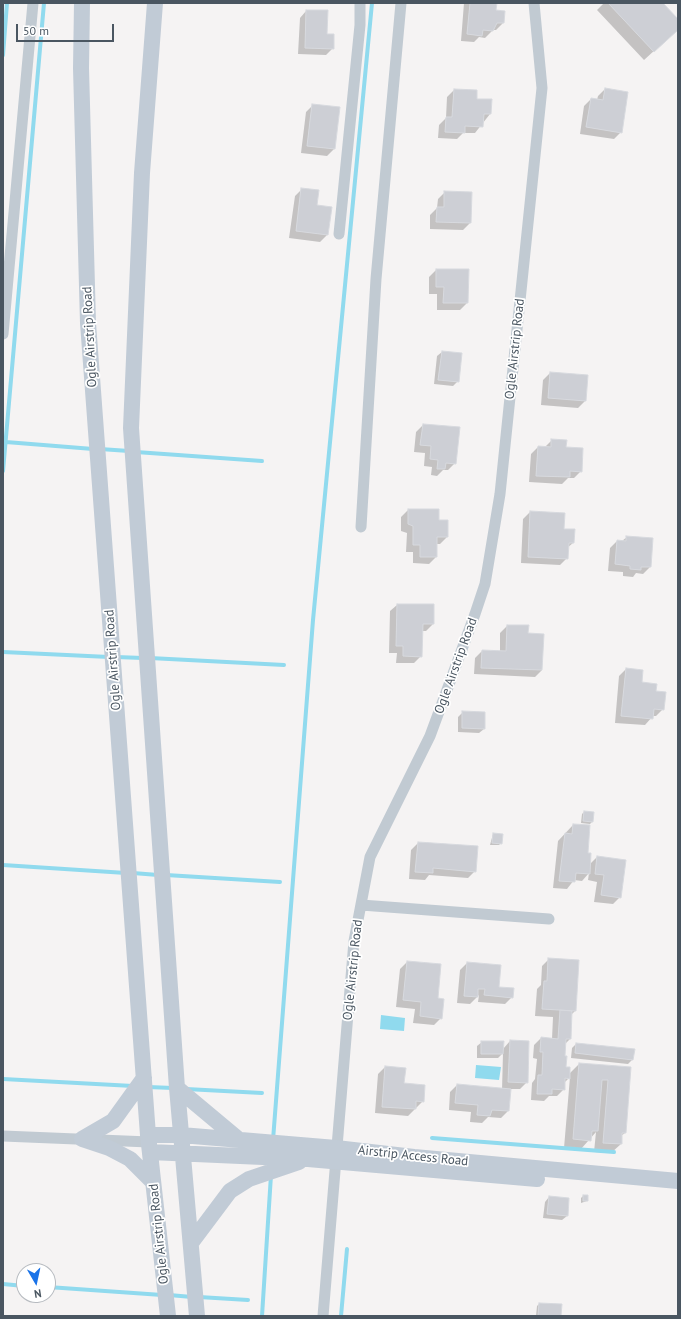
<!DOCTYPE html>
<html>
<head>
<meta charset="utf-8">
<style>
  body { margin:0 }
  #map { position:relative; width:681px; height:1319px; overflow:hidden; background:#f5f3f3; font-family:"PT Sans",sans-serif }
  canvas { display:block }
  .frame { position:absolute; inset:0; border:4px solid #4a5661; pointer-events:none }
  .north { position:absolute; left:16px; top:1263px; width:40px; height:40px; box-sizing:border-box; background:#fff; border:1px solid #b7bbc0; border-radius:50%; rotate:171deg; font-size:11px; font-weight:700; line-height:16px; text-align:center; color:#4a5661 }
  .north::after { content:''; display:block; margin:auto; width:14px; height:18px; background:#1a73e8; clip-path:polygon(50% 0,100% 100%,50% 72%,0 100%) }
  .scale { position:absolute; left:16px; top:24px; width:98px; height:18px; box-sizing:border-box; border:2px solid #4a5661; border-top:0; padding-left:5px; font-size:12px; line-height:14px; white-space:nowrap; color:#4a5661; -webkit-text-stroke:3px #fff; paint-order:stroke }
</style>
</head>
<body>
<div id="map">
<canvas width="681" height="1319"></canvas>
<div class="frame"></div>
<div class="north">N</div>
<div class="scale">50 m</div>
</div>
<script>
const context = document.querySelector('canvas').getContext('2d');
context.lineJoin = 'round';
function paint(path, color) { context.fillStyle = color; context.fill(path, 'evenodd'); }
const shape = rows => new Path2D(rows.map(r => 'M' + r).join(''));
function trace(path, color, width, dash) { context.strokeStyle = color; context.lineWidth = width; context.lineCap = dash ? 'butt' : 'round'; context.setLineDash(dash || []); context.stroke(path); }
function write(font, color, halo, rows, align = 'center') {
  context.font = font + ' "PT Sans",sans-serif'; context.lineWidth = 3.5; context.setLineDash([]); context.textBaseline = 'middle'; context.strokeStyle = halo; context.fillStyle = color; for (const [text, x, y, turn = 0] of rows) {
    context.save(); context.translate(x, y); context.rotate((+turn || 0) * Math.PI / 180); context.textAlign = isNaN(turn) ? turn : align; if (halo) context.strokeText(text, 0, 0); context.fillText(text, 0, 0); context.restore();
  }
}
const water = shape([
  [381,1015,405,1018,404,1031,380,1029],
  [476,1065,501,1067,499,1080,475,1078]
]);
const shadow = shape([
  [464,3,496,3,495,11,503,23,496,30,493,30,485,38,479,37,474,42,461,41],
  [604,3,661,3,678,21,678,29,644,60,597,10],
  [306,11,326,35,333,48,326,55,298,54,300,18],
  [605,89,621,132,614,139,580,134,584,106,591,99,597,100,598,96],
  [454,90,476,100,490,114,475,133,463,133,457,139,438,138,439,125,446,118,447,97],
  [313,105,339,108,334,149,327,156,301,153,306,112],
  [302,189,316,206,327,235,320,242,289,238,295,196],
  [445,192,471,193,470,223,463,230,430,229,430,215,437,208,438,199],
  [436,270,467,303,460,310,437,310,437,294,429,294,429,277],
  [442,352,458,381,453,386,434,384,437,356],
  [550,373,585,401,578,408,541,405,543,380],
  [423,425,455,463,448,470,443,470,437,476,431,475,432,467,424,466,425,453,414,452,416,432],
  [552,440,565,448,581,471,574,478,568,478,562,484,529,482,531,454,538,447,544,448],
  [408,510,437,521,447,537,440,544,436,544,436,557,429,564,413,563,413,552,406,552,407,533,401,531,401,517],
  [530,512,563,530,573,543,567,548,567,558,560,565,521,563,523,519],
  [627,537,652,539,650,567,643,574,636,573,633,577,623,576,623,572,608,571,610,548,617,541,622,541],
  [397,605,433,624,426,631,422,631,421,656,414,663,396,663,397,653,389,653,390,611],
  [507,626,527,634,542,670,535,677,474,674,475,658,482,651,500,652,500,633],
  [626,669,641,683,655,692,663,709,656,716,653,716,645,725,615,723,619,676],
  [463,712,484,729,479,733,458,732,458,717],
  [584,812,592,822,590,824,581,823,582,814],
  [573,825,587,854,589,865,597,857,620,897,613,904,594,902,597,882,588,880,589,873,582,881,574,880,567,889,553,888,558,841],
  [493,834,501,843,499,845,490,845],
  [418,843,475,871,468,878,429,875,425,880,409,879,411,850],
  [549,959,575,1011,571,1015,570,1039,565,1044,565,1068,569,1074,579,1064,630,1068,625,1133,621,1136,621,1144,611,1153,594,1152,596,1132,581,1149,564,1148,570,1077,564,1083,564,1089,557,1096,549,1096,544,1101,531,1100,532,1083,535,1079,537,1059,533,1058,534,1045,541,1038,552,1039,553,1017,535,1016,537,989,541,985,542,966],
  [407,962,437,999,441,1018,434,1025,413,1023,415,1009,396,1007,400,969],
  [467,963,498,988,512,997,505,1004,478,1002,479,995,470,1004,457,1003,460,970],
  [510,1041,527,1082,520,1089,510,1089,508,1111,501,1118,488,1117,482,1123,470,1122,471,1112,449,1110,450,1092,457,1085,502,1090,503,1053,498,1058,477,1058,477,1046,482,1042,503,1049],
  [576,1044,632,1060,628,1064,571,1058,572,1048],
  [385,1067,423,1101,408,1116,375,1113,378,1074],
  [583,1196,587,1201,581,1203,581,1198],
  [549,1197,567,1216,562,1220,543,1218,545,1202],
  [539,1304,560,1316,536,1316,537,1306]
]);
const stream = shape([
  [3,55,7,3],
  [6,442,93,449],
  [100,449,129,451],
  [136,452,262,461],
  [3,471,44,3],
  [3,652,109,657],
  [116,657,143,658],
  [150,658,284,665],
  [3,865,126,873],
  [133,873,158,875],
  [166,875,280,882],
  [3,1079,133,1086],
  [148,1087,173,1088],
  [186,1089,262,1093],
  [432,1138,614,1152],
  [273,1140,313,620,372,3],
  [3,1284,24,1286],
  [48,1287,162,1295],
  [169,1295,192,1297],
  [199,1297,248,1300],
  [262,1316,271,1175],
  [341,1316,347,1249]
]);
const building = shape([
  [470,3,497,3,496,10,505,11,504,23,497,23,493,31,483,30,482,36,467,34,470,3],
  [608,3,663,3,678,19,678,30,654,52,608,3],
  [306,10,328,10,327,34,334,34,334,49,305,48,306,10],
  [605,88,628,92,622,133,586,127,591,98,603,100,605,88],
  [454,89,477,90,477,99,492,99,491,114,484,114,483,127,465,126,465,133,445,132,446,117,452,117,454,89],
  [312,104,340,107,335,149,307,146,312,104],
  [301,188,319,190,317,205,332,207,328,235,296,231,301,188],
  [444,191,472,192,471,223,436,222,437,207,444,207,444,191],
  [436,269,469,269,468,303,443,303,444,287,436,287,436,269],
  [442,351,462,353,459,382,438,380,442,351],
  [550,372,588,375,586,401,548,398,550,372],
  [423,424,460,427,456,464,446,463,445,469,437,469,438,460,430,459,431,446,420,445,423,424],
  [551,439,567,440,566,447,583,448,582,472,570,471,570,477,536,476,538,446,551,447,551,439],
  [408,509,439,509,439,520,448,520,448,537,437,537,437,557,420,557,420,545,413,545,413,526,408,524,408,509],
  [530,511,565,513,564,529,575,529,574,543,569,543,568,559,528,557,530,511],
  [626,536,653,538,651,567,641,567,641,570,630,569,630,566,615,564,617,540,626,541,626,536],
  [397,604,434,604,434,624,423,624,422,657,403,656,403,646,396,646,397,604],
  [507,625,529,625,528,633,544,634,542,670,481,668,482,650,506,651,507,625],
  [626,668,643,670,642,682,657,684,656,691,666,692,664,710,654,709,653,719,621,716,626,668],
  [462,711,485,712,485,729,462,728,462,711],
  [584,811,594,812,593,822,583,821,584,811],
  [573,824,590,825,588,853,591,853,590,874,576,873,575,882,559,881,565,833,572,834,573,824],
  [493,833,503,834,502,844,492,843,493,833],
  [418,842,478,846,476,872,433,868,433,873,415,872,418,842],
  [597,856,626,860,621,898,601,895,604,875,595,874,597,856],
  [548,958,579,960,576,1011,542,1009,544,981,547,981,548,958],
  [407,961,441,964,438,998,444,999,442,1019,420,1016,421,1002,403,1000,407,961],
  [467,962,501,965,499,987,514,988,513,998,484,995,485,989,478,989,478,997,464,996,467,962],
  [560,1010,572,1011,571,1039,566,1039,565,1056,567,1056,566,1067,570,1067,570,1079,565,1078,565,1090,552,1089,552,1094,537,1094,538,1075,542,1075,543,1052,540,1052,541,1037,558,1039,560,1010],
  [510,1040,529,1041,528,1083,508,1082,510,1040],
  [481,1041,504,1041,503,1054,481,1054,481,1041],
  [576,1043,635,1049,633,1060,575,1053,576,1043],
  [579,1063,631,1067,626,1133,622,1133,622,1144,603,1143,608,1080,602,1080,598,1131,592,1131,591,1141,573,1139,579,1063],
  [385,1066,406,1068,404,1083,425,1085,424,1102,416,1101,416,1109,382,1107,385,1066],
  [457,1084,511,1089,509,1111,492,1110,490,1116,477,1115,478,1105,455,1103,457,1084],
  [583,1195,588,1195,588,1201,583,1201,583,1195],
  [549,1196,569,1198,568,1216,547,1214,549,1196],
  [539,1303,562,1304,561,1316,538,1316,539,1303]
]);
const street = shape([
  [339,234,360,25,360,3],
  [3,334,33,3],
  [361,527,376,279,401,3],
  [361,905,549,919],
  [3,1136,149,1142],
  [323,1316,354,941,370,857,430,736,475,614,485,584,500,494,542,88,534,3]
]);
const secondary = shape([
  [82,3,81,68,88,323,148,1135,168,1316],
  [155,3,142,173,131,428,177,1088,197,1316],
  [177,1088,238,1139],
  [148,1135,181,1135,336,1148,414,1157,678,1181],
  [82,1139,113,1121,144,1078],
  [82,1139,109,1148,130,1159,153,1182],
  [150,1152,308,1159,537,1179],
  [191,1243,230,1191,249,1179,299,1162]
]);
const streetNames = [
  ["Ogle Airstrip Road",90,337,-93],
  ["Ogle Airstrip Road",515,349,-84],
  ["Ogle Airstrip Road",113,660,-94],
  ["Ogle Airstrip Road",456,666,-70],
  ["Ogle Airstrip Road",353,970,-84],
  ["Airstrip Access Road",413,1156,6],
  ["Ogle Airstrip Road",159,1234,-96]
];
paint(water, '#90daee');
paint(shadow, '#0003');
trace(stream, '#90daee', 4);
paint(building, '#cdcfd5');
trace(building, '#d7d9de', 1);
trace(street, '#c1cad2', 11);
trace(secondary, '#c1cbd6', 16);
write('13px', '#4a5661', '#fff', streetNames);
</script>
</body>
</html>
